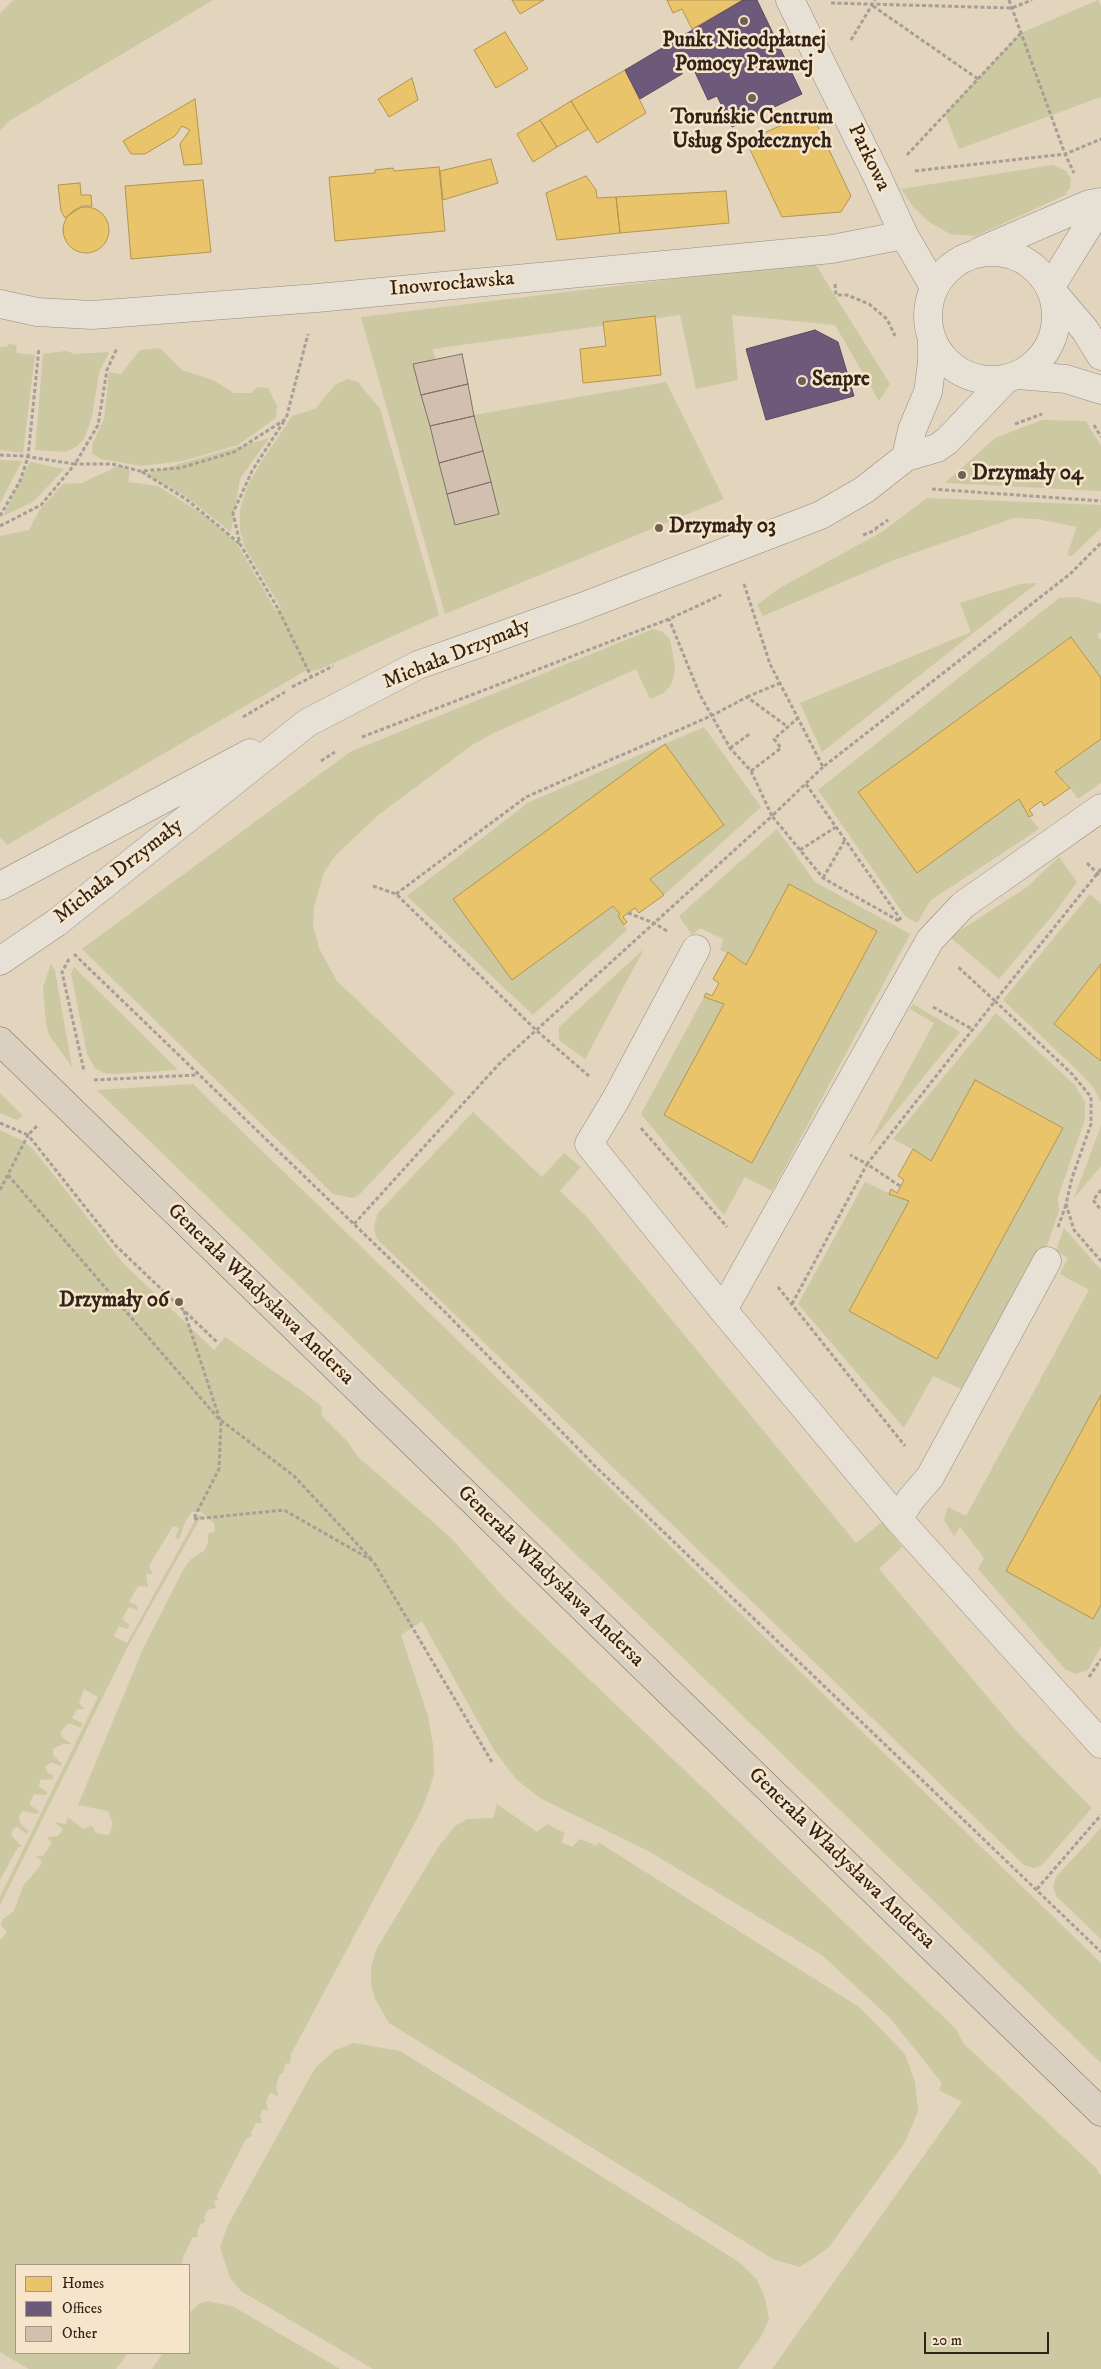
<!DOCTYPE html>
<html>
<head>
<meta charset="utf-8">
<style>
  body { margin:0 }
  #map { position:relative; width:1101px; height:2369px; overflow:hidden; background:#e2d4bd; font-family:"IM FELL DW Pica",serif }
  canvas { display:block }
  .legend { position:absolute; left:15px; top:2264px; width:175px; height:90px; box-sizing:border-box; background:#f6e5ca; border:1px solid #a89783; margin:0; padding:6px 9px; list-style:none; font-size:15px; color:#322318 }
  .legend li { display:flex; align-items:center; gap:10px; height:25px }
  .legend b { width:25px; border:1px solid #a89783 }
  .scale { position:absolute; left:924px; top:2332px; width:125px; height:22px; box-sizing:border-box; border:2px solid #322318; border-top:0; padding-left:6px; font-size:15px; line-height:18px; white-space:nowrap; color:#322318; -webkit-text-stroke:4px #f6e5ca; paint-order:stroke }
</style>
</head>
<body>
<div id="map">
<canvas width="1101" height="2369"></canvas>
<ul class="legend">
<li><b style="height:14px;background:#e9c46a"></b>Homes</li>
<li><b style="height:14px;background:#6d597a"></b>Offices</li>
<li><b style="height:14px;background:#d3bfb0"></b>Other</li>
</ul>
<div class="scale">20 m</div>
</div>
<script>
const context = document.querySelector('canvas').getContext('2d');
context.lineJoin = 'round';
function paint(path, color) { context.fillStyle = color; context.fill(path, 'evenodd'); }
const shape = rows => new Path2D(rows.map(r => 'M' + r).join(''));
function trace(path, color, width, dash) { context.strokeStyle = color; context.lineWidth = width; context.lineCap = dash ? 'butt' : 'round'; context.setLineDash(dash || []); context.stroke(path); }
function write(font, color, halo, rows, align = 'center') {
  context.font = font + ' "IM FELL DW Pica",serif'; context.lineWidth = 5; context.setLineDash([]); context.textBaseline = 'middle'; context.strokeStyle = halo; context.fillStyle = color; for (const [text, x, y, turn = 0] of rows) {
    context.save(); context.translate(x, y); context.rotate((+turn || 0) * Math.PI / 180); context.textAlign = isNaN(turn) ? turn : align; if (halo) context.strokeText(text, 0, 0); context.fillText(text, 0, 0); context.restore();
  }
}
const green = shape([
  [14,0,213,0,9,121,0,130,0,13],
  [1098,0,1101,6,1101,97,959,149,945,114,1021,33],
  [1053,165,1066,171,1071,179,1070,188,1065,195,976,236,950,234,929,222,914,208,901,189],
  [814,262,890,384,879,401,835,325,732,315,738,380,696,389,680,315,432,349,456,418,666,382,724,499,445,614,361,317],
  [8,344,17,345,16,353,35,355,23,453,0,450,0,347,7,347],
  [160,348,182,370,213,380,234,393,251,393,258,387,268,388,277,406,276,418,238,445,183,461,141,466,101,459,92,453,93,443,104,419,109,372,121,374,140,350],
  [66,351,75,354,109,352,99,373,92,417,84,439,76,447,65,452,35,450,43,354],
  [347,379,358,382,380,409,439,615,318,670,305,671,7,845,0,837,0,536,29,530,39,511,63,484,82,483,120,465,130,471,128,482,158,486,207,517,236,542,276,611,281,608,245,548,240,530,240,510,247,487,260,464,292,416,315,409,335,385],
  [1042,420,1086,421,1101,446,1101,491,945,483,995,438],
  [269,438,240,479,231,532,184,495,145,474],
  [0,460,22,461,0,503],
  [30,462,64,469,33,502,3,516],
  [927,498,1101,505,1101,528,1072,556,1067,555,1077,527,1037,519,1014,518,894,560,763,616,757,605,778,589,882,532],
  [1037,583,822,752,800,703,971,632,960,603,1020,584],
  [1076,597,1101,604,1101,632,1097,635,1101,640,1101,678,858,792,917,873,1019,799,1025,808,1023,809,1039,829,931,900,917,923,905,916,818,790,1059,598],
  [653,629,663,632,670,639,674,661,675,670,671,685,664,693,650,699,636,669,494,733,472,745,377,816,336,855,324,872,314,907,313,925,319,948,337,981,455,1093,359,1195,353,1198,333,1194,82,949,350,752],
  [704,727,761,807,664,895,650,879,724,825,665,744,454,899,512,979,613,906,620,914,618,916,627,930,533,1015,407,896,529,802,665,744],
  [1101,739,1101,783,1078,799,1064,779,1062,781,1055,772],
  [777,829,815,882,910,934,772,1191,745,1177,724,1215,641,1114,704,997,724,1004,752,1162,877,932,790,884,746,965,736,959,737,957,720,950,723,939,700,928,692,935,679,916],
  [1059,857,1077,882,1056,911,999,979,950,937,1027,887],
  [1090,894,1101,904,1101,964,1054,1024,1101,1061,1101,1102,1093,1087,1079,1072,1003,1000],
  [644,949,585,1059,559,1040,559,1027],
  [51,963,55,971,72,1067,49,1035,46,1023,43,988],
  [74,967,178,1070,112,1074,104,1073,95,1068,87,1054,71,973],
  [913,1004,960,1032,867,1147,934,1023,910,1009],
  [996,1013,1075,1085,1085,1102,1085,1119,1058,1197,1059,1211,1045,1251,1039,1247,961,1389,933,1376,904,1428,798,1304,865,1182,898,1198,899,1196,909,1201,849,1311,937,1359,1063,1128,975,1080,931,1161,921,1156,922,1154,893,1139],
  [193,1084,1101,1963,1101,2063,97,1090],
  [0,1093,23,1116,17,1120,0,1113],
  [473,1112,542,1177,564,1153,581,1167,560,1191,586,1216,856,1543,882,1522,902,1547,879,1569,1019,1734,1092,1808,1042,1865,1034,1868,1024,1865,376,1238,374,1226,378,1213],
  [1101,1124,1101,1166,1074,1198,1099,1131],
  [0,1130,23,1141,33,1149,124,1264,214,1350,225,1337,309,1396,322,1407,321,1415,347,1441,357,1456,450,1537,505,1599,956,2029,963,2043,1096,2168,1101,2176,1101,2369,772,2369,962,2102,939,2090,942,2083,890,2018,822,1955,650,1852,540,1798,516,1779,494,1750,422,1621,401,1635,428,1716,433,1745,434,1774,430,1787,422,1809,291,2054,290,2064,286,2063,283,2073,280,2074,276,2085,278,2096,270,2093,266,2102,268,2111,263,2109,260,2116,262,2123,256,2123,251,2132,252,2136,246,2139,217,2195,218,2200,214,2201,216,2208,209,2209,204,2217,205,2222,201,2224,197,2232,198,2237,193,2237,183,2257,182,2265,16,2265,16,2353,128,2353,116,2369,29,2369,0,2352,0,1940,7,1932,1,1925,2,1920,14,1911,23,1886,40,1866,42,1861,35,1856,43,1856,52,1843,47,1837,58,1836,63,1829,54,1822,66,1824,68,1817,83,1829,92,1826,96,1833,109,1835,113,1824,108,1811,78,1805,143,1649,183,1570,191,1559,205,1550,208,1542,208,1534,215,1531,214,1523,201,1512,192,1512,186,1520,179,1539,175,1538,179,1528,173,1526,149,1566,153,1574,146,1574,148,1587,138,1586,129,1602,138,1606,137,1610,129,1607,122,1619,129,1625,128,1629,119,1626,114,1636,127,1643,198,1515,202,1515,126,1650,0,1905,0,1897,98,1697,84,1689,79,1703,84,1709,77,1709,72,1718,82,1723,81,1728,69,1723,61,1731,61,1736,71,1744,63,1744,53,1749,53,1755,62,1764,61,1766,51,1762,45,1767,48,1773,53,1775,53,1779,40,1780,39,1787,47,1792,46,1795,34,1794,30,1803,31,1806,39,1811,38,1814,22,1811,19,1816,20,1823,28,1831,27,1834,17,1827,13,1829,11,1835,22,1847,18,1847,0,1880],
  [1064,1228,1101,1270,1101,1395,1006,1571,1093,1619,1101,1605,1101,1646,1088,1670,1076,1674,1065,1669,978,1569,984,1558,960,1527,954,1536,944,1520,948,1507,966,1516,1089,1290,1060,1274,1068,1258,1056,1251],
  [497,1804,537,1832,547,1824,565,1833,561,1842,572,1847,580,1839,597,1846,598,1842,859,2007,905,2054,915,2082,918,2111,905,2142,829,2247,814,2258,799,2267,773,2259,389,2023,375,1999,371,1984,371,1967,377,1948,439,1846,455,1826,467,1819,493,1818],
  [1101,1828,1101,1939,1056,1896,1053,1887,1056,1877],
  [353,2043,400,2051,739,2262,757,2280,765,2298,769,2319,762,2335,738,2369,373,2369,241,2291,230,2278,220,2247,228,2225,315,2068,334,2051],
  [208,2301,234,2307,340,2369,152,2369,163,2353,189,2353,189,2313,199,2304]
]);
const homes = shape([
  [512,0,544,0,520,14,512,0],
  [667,0,743,0,692,29,682,9,673,13,667,0],
  [505,32,528,69,496,88,474,50,505,32],
  [625,70,646,113,597,143,571,101,625,70],
  [412,78,418,100,389,117,378,99,412,78],
  [195,99,202,164,184,165,180,144,190,130,182,126,175,136,145,154,131,154,123,141,195,99],
  [571,101,588,129,557,147,540,120,571,101],
  [811,112,851,196,841,212,782,217,746,141,811,112],
  [540,120,557,147,533,162,517,134,540,120],
  [491,159,498,183,443,200,440,171,491,159],
  [439,167,445,231,335,241,329,177,375,173,375,170,393,168,394,171,439,167],
  [586,176,596,190,597,198,616,197,620,233,557,240,546,193,586,176],
  [203,180,211,252,131,259,125,186,203,180],
  [80,183,81,195,91,195,92,206,82,206,65,218,61,211,58,185,80,183],
  [726,191,729,223,620,233,616,197,726,191],
  '63 230a23 23 0 1 1 46 0a23 23 0 1 1-46 0Z',
  [655,316,661,375,583,383,580,349,606,346,603,322,655,316],
  [1071,637,1101,678,1101,739,1055,772,1070,788,1044,806,1041,801,1029,810,1033,815,1029,817,1019,799,917,873,858,792,1071,637],
  [665,744,724,825,650,879,664,895,639,913,635,908,628,913,623,917,627,922,624,925,618,916,620,914,613,906,512,980,453,899,665,744],
  [789,884,877,931,752,1163,664,1115,724,1004,704,997,706,993,712,996,719,983,713,979,728,952,746,965,789,884],
  [1101,964,1101,1061,1054,1024,1101,964],
  [975,1080,1063,1128,937,1359,849,1311,909,1201,889,1194,891,1189,897,1193,904,1180,898,1176,913,1149,931,1161,975,1080],
  [1101,1395,1101,1605,1093,1619,1006,1571,1101,1395]
]);
const offices = shape([
  [743,0,757,0,802,94,732,127,717,96,708,100,694,70,703,66,697,56,685,60,682,74,640,99,625,70,743,0],
  [815,330,838,342,854,396,766,420,746,349,815,330]
]);
const building = shape([
  [462,354,468,384,421,395,413,364,462,354],
  [468,384,474,416,430,426,421,395,468,384],
  [474,416,483,451,439,463,430,426,474,416],
  [483,451,491,482,447,494,439,463,483,451],
  [491,482,499,514,455,525,447,494,491,482]
]);
const path = shape([
  [1009,0,1065,154,1074,173],
  [831,3,1012,8,1032,0],
  [873,6,978,79],
  [851,40,875,0],
  [907,155,1021,33],
  [915,171,1065,154,1101,139],
  [835,284,836,295,847,295,869,304,887,319,895,336],
  [284,421,252,471,233,513,240,544,277,607,311,676],
  [1015,424,1042,414],
  [1094,425,1101,437],
  [0,455,23,456,75,464,98,425,107,370,117,348],
  [142,472,186,499,239,543],
  [932,489,1101,501],
  [0,516,20,481,28,457,39,348],
  [0,526,41,505,75,464,112,464,140,471,180,468,234,452,286,419,308,334],
  [875,529,888,520],
  [863,535,876,530],
  [744,584,770,664,823,767,1070,574,1101,543],
  [292,687,333,666],
  [747,697,780,683],
  [243,717,285,692],
  [362,737,669,619,721,595],
  [730,748,751,733],
  [321,761,335,752],
  [823,767,772,816,823,878,899,921],
  [751,771,781,748,774,739,798,718],
  [806,784,901,920],
  [800,850,836,827],
  [1087,863,1101,877],
  [1101,869,995,1001,1073,1075,1091,1097,1091,1124,1072,1178,1066,1204,1074,1230,1101,1261],
  [823,878,845,840],
  [373,886,396,894,537,1031,589,1076],
  [396,894,526,797,713,715,747,697,788,727],
  [628,913,654,923,667,931],
  [74,954,444,1311,596,1467,1101,1952],
  [69,959,62,972,84,1071],
  [933,1007,972,1029],
  [94,1080,197,1075],
  [0,1123,28,1135,37,1126],
  [641,1128,727,1227],
  [8,1175,218,1418,294,1476,373,1561],
  [900,1186,867,1164,995,1001,957,966],
  [0,1190,28,1135,116,1246,218,1343],
  [1101,1190,1093,1200,1101,1210],
  [354,1224,499,1064,772,816,751,771,730,748,700,695,669,619],
  [1058,1227,1066,1205],
  [778,1287,905,1446],
  [792,1304,867,1164,850,1155],
  [184,1311,221,1423,219,1469,194,1518],
  [194,1519,284,1510,373,1561,492,1762],
  [1089,1677,1101,1659],
  [1037,1889,1101,1815]
]);
const minor = shape([
  [790,0,877,176,904,235,934,287],
  [980,251,1089,204,1101,202],
  '928 316a64 64 0 1 1 128 0a64 64 0 1 1-128 0Z',
  [1050,288,1095,215,1101,211],
  [1051,290,1085,330,1101,356],
  [0,304,37,312,92,315,317,298,832,249,904,235],
  [1018,375,1066,379,1101,390],
  [906,457,912,430,928,392,932,362,932,340],
  [0,886,250,753],
  [696,949,616,1099,589,1144,723,1310,898,1519,1101,1744],
  [0,961,56,923,307,723,418,665,579,608,821,515,864,490,906,457,937,448,947,441,1005,380],
  [723,1310,930,940,963,905,1101,808],
  [898,1519,911,1499,930,1477,1047,1261]
]);
const major = shape([
  [0,1041,1101,2112]
]);
const markers = [
  [744,21,5,"#706152"],
  [752,98,5,"#706152"],
  [802,381,5,"#706152"],
  [962,475,5,"#706152"],
  [659,528,5,"#706152"],
  [179,1302,5,"#706152"]
];
const poiNames = [
  ["Punkt Nieodpłatnej",744,42,"center"],
  ["Pomocy Prawnej",744,66,"center"],
  ["Toruńskie Centrum",752,119,"center"],
  ["Usług Społecznych",752,143,"center"],
  ["Senpre",812,381],
  ["Drzymały 04",972,475],
  ["Drzymały 03",669,528],
  ["Drzymały 06",169,1302,"right"]
];
const streetNames = [
  ["Parkowa",868,158,64],
  ["Inowrocławska",452,285,-5],
  ["Michała Drzymały",457,655,-22],
  ["Michała Drzymały",119,872,-38],
  ["Generała Władysława Andersa",260,1295,44],
  ["Generała Władysława Andersa",550,1577,44],
  ["Generała Władysława Andersa",841,1859,44]
];
paint(green, '#cbc8a2');
paint(homes, '#e9c46a');
trace(homes, '#b29451', 1);
paint(offices, '#6d597a');
trace(offices, '#5b495d', 1);
paint(building, '#d3bfb0');
trace(building, '#7d7367', 1);
trace(minor, '#958b7e', 29);
trace(major, '#7d7367', 29);
trace(path, '#a69f96', 3, [4, 2.5]);
trace(minor, '#e7e0d4', 28);
trace(major, '#dad0c0', 28);
for (const [x, y, r, color] of markers) { const dot = new Path2D(); dot.arc(x, y, r, 0, 2 * Math.PI); context.fillStyle = color; context.fill(dot); trace(dot, '#f6e5ca', 2); }
write('bold 21px', '#322318', '#f6e5ca', poiNames, 'left');
write('21px', '#322318', '#f6e5ca', streetNames);
</script>
</body>
</html>
